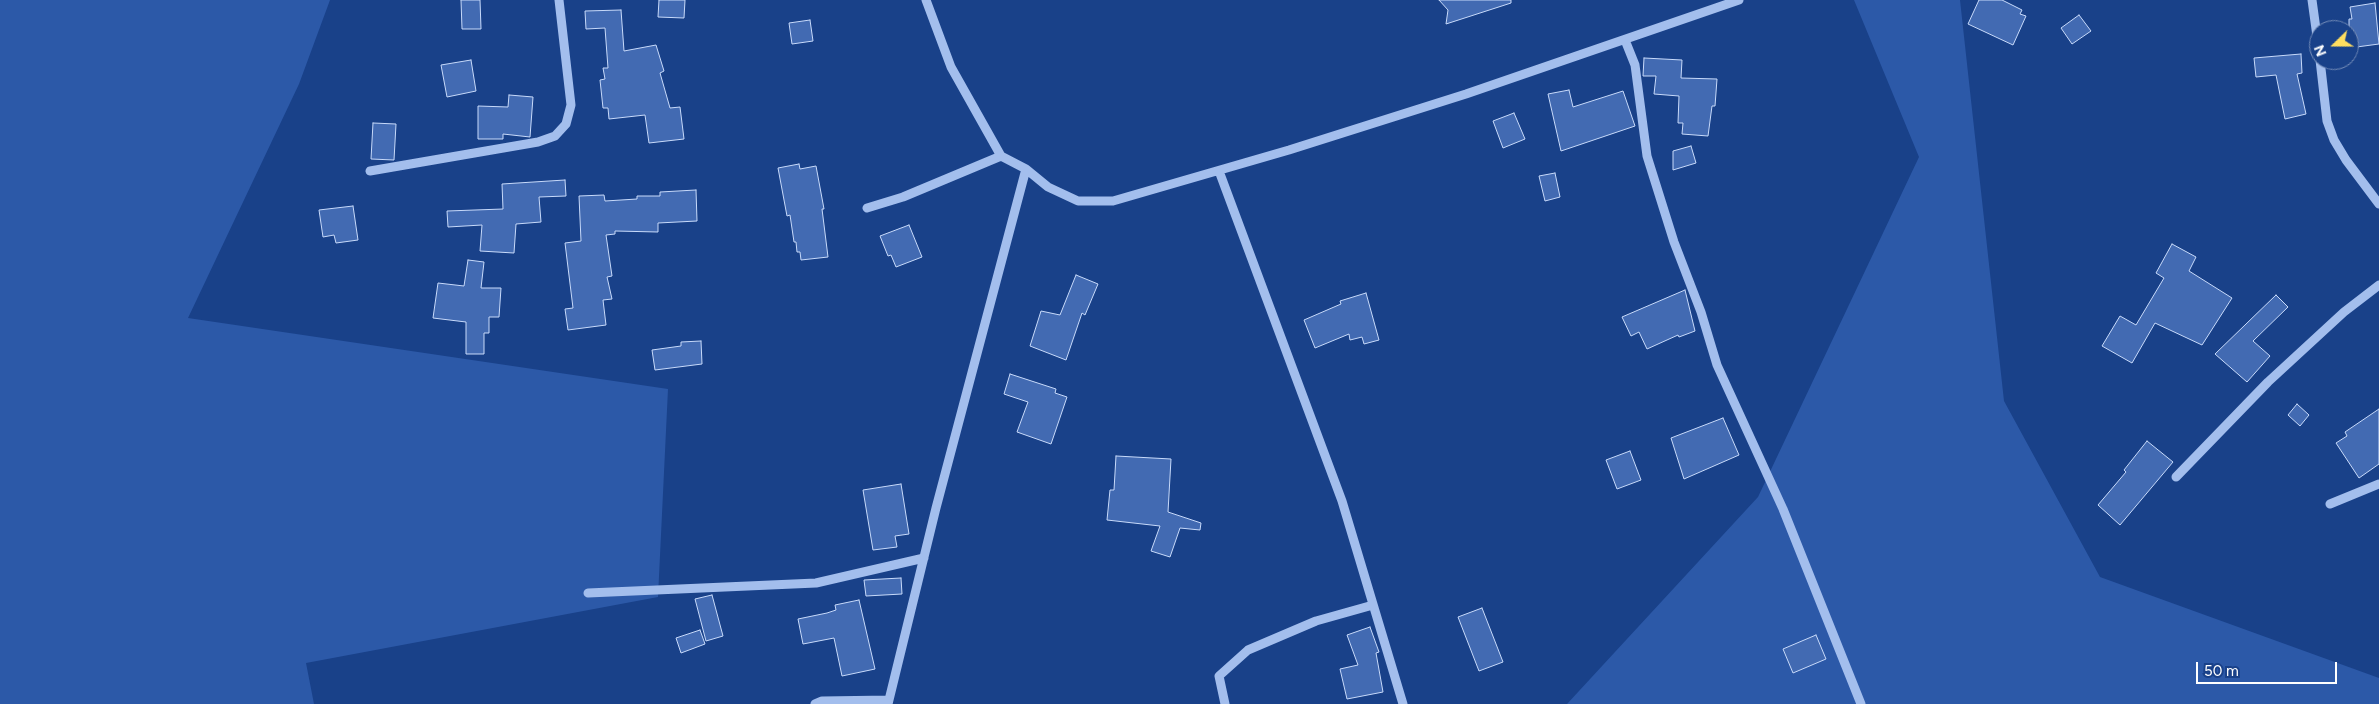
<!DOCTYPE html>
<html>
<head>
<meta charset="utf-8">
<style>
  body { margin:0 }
  #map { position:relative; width:2379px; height:704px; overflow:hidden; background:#194189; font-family:Figtree,sans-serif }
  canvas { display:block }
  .north { position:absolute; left:2309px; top:20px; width:50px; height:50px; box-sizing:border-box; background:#194189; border:1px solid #758db8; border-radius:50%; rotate:248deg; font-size:14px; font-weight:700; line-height:20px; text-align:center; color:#fff }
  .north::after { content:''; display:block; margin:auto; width:18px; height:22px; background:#ffde5f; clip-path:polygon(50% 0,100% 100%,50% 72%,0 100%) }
  .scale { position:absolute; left:2196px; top:662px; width:141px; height:22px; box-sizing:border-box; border:2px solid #fff; border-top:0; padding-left:6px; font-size:15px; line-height:18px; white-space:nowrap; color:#fff; -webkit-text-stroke:4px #194189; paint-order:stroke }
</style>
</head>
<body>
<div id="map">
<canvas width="2379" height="704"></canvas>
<div class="north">N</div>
<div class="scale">50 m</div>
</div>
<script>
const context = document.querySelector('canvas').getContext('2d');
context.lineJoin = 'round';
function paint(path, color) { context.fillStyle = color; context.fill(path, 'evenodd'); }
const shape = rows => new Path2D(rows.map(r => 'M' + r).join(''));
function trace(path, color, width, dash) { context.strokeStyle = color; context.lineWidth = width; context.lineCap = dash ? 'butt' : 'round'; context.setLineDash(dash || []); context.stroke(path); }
const green = shape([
  [0,0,330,0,299,84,188,318,668,389,658,597,306,663,314,704,0,704],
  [1854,0,1960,0,2004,401,2100,577,2379,678,2379,704,1567,704,1758,497,1919,157]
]);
const building = shape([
  [461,0,480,0,481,29,462,29,461,0],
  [659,0,685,0,684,18,658,17,659,0],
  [1439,0,1511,0,1511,3,1446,24,1448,10,1439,0],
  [1979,0,2002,0,2022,10,2020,14,2026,16,2013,45,1968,24,1979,0],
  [2375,3,2379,44,2349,48,2349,19,2352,19,2350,7,2375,3],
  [621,10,624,51,656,45,664,71,660,73,670,108,680,107,684,139,649,143,645,115,609,119,608,108,603,108,600,80,605,79,603,68,608,68,605,28,586,29,585,11,621,10],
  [2079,15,2091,31,2072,44,2061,28,2079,15],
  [810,20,813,41,792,44,789,23,810,20],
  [2301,54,2302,73,2297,74,2306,114,2285,119,2276,75,2256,77,2254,58,2301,54],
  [1644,58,1682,60,1681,78,1717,79,1715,106,1712,106,1708,136,1682,134,1683,123,1678,123,1679,96,1654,94,1656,76,1643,76,1644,58],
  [471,60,476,91,447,97,441,65,471,60],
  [1569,90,1573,107,1623,91,1635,126,1561,151,1548,94,1569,90],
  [509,95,533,97,530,137,503,134,503,139,478,139,478,106,508,107,509,95],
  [1514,113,1525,139,1503,148,1493,121,1514,113],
  [373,123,396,124,394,160,371,159,373,123],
  [1691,146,1696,163,1673,170,1673,151,1691,146],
  [799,164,800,169,816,166,824,209,822,209,828,257,801,260,800,252,797,252,796,242,794,242,790,215,787,216,778,168,799,164],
  [1555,173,1560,197,1545,201,1539,176,1555,173],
  [565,180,566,196,539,197,541,222,516,224,514,253,480,251,482,225,448,227,447,211,503,209,502,184,565,180],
  [696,190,697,221,658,223,658,232,615,231,615,234,606,235,612,276,607,277,612,299,603,300,606,325,568,330,565,309,573,308,565,243,581,241,579,196,604,195,605,201,637,199,637,196,660,196,660,192,696,190],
  [353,206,358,240,336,243,334,235,323,237,319,210,353,206],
  [909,225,922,257,896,267,891,255,888,256,880,236,909,225],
  [2172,244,2196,257,2189,271,2232,298,2202,345,2155,323,2132,363,2102,346,2120,316,2136,325,2164,278,2156,273,2172,244],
  [468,260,484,262,481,288,501,288,499,317,489,317,489,333,484,333,484,354,466,354,466,322,433,318,438,283,464,286,468,260],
  [1076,275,1098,284,1085,315,1082,313,1066,360,1030,346,1041,311,1060,315,1076,275],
  [1685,290,1695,331,1679,337,1678,335,1647,349,1639,332,1631,336,1622,317,1685,290],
  [1366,293,1379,340,1364,344,1362,337,1350,340,1349,334,1315,348,1304,320,1341,304,1340,301,1366,293],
  [2276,295,2288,307,2253,341,2270,356,2247,382,2215,354,2276,295],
  [701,341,702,364,655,370,652,350,681,346,681,342,701,341],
  [1010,374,1056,389,1055,393,1067,397,1051,444,1017,432,1028,402,1004,394,1010,374],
  [2297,404,2309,415,2300,426,2288,415,2297,404],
  [2379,409,2379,464,2359,478,2336,443,2347,436,2345,432,2379,409],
  [1723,418,1739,455,1684,479,1671,438,1723,418],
  [2147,441,2173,462,2120,525,2098,505,2126,472,2124,470,2147,441],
  [1630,451,1641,480,1617,489,1606,460,1630,451],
  [1116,456,1171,459,1168,512,1201,523,1200,530,1180,528,1170,557,1151,551,1160,526,1107,520,1110,490,1114,490,1116,456],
  [901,484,909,534,895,536,897,547,873,550,863,490,901,484],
  [901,578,902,594,866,596,864,580,901,578],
  [712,595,723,636,706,641,695,599,712,595],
  [859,600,875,669,842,676,834,638,803,644,798,619,827,613,836,610,835,605,859,600],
  [1482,608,1503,662,1479,671,1458,617,1482,608],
  [1370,627,1379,652,1376,653,1383,692,1347,699,1340,669,1358,665,1347,635,1370,627],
  [700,630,705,644,681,653,676,638,700,630],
  [1816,635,1826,659,1793,673,1783,649,1816,635]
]);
const minor = shape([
  [926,0,951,67,1001,156,1026,169,1048,187,1078,201,1113,201,1289,150,1466,94,1739,0],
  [2312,0,2319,51],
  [1625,40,1635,65,1647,156,1674,242,1701,312,1717,365,1783,509,1861,704],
  [2320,60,2327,121,2334,140,2346,160,2379,204],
  [370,171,538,142,555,136,566,124,571,105,559,0],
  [1219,171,1342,501,1403,704],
  [867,208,903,197,1001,156],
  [2176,477,2268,382,2344,312,2379,285],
  [2330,504,2379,484],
  [588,593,816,583,924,558],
  [815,704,822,701,889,700],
  [888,704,936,508,1026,169],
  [1225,704,1219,676,1248,650,1316,621,1373,605]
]);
paint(green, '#2c59a8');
paint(building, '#426ab2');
trace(building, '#c8dafa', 1);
trace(minor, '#a3beed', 9);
</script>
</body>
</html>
